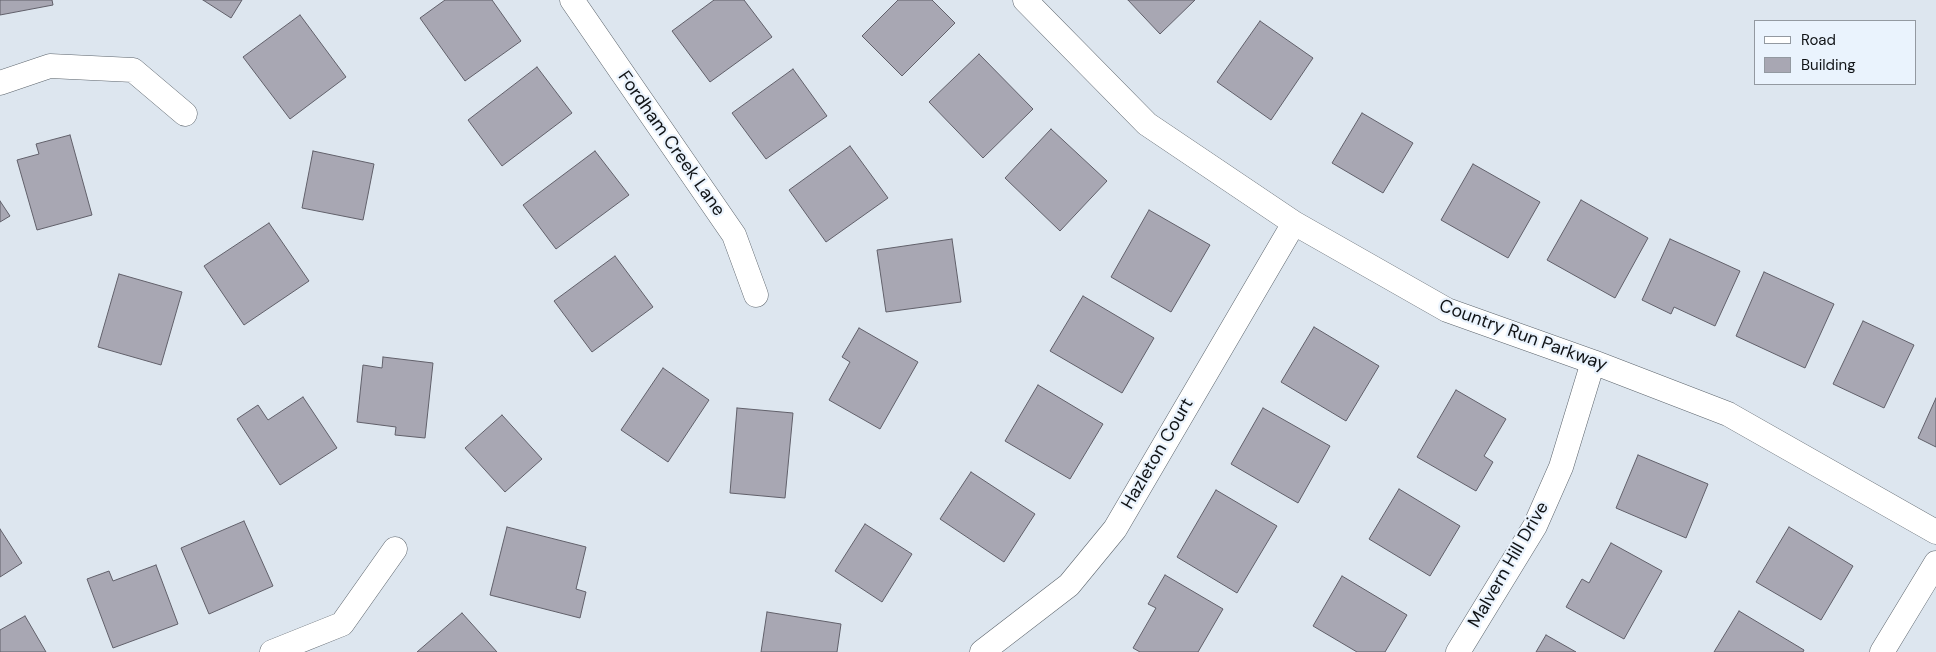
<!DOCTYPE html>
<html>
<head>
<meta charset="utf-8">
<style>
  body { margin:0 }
  #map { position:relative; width:1936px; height:652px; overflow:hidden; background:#dde6ef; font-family:"DM Sans",sans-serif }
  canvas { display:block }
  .legend { position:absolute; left:1754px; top:20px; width:162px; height:65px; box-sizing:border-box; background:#eaf3fd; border:1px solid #9399a1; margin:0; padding:6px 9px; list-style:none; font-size:15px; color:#101316 }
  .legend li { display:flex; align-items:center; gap:10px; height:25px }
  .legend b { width:25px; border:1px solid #9399a1 }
</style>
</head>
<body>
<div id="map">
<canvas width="1936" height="652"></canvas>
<ul class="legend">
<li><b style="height:6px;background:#fff"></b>Road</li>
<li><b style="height:14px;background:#a8a7b3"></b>Building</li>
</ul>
</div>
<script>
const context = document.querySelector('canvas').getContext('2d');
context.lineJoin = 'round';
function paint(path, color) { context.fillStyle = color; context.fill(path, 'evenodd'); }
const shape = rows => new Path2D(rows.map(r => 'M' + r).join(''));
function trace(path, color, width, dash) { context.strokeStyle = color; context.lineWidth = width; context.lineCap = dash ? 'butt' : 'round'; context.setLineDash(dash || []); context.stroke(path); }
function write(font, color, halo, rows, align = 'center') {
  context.font = font + ' "DM Sans",sans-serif'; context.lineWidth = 4.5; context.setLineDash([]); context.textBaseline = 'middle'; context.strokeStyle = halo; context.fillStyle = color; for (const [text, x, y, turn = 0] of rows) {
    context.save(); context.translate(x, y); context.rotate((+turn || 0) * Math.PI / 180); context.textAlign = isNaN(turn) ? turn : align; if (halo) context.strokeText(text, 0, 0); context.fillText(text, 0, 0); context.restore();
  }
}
const building = shape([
  [0,0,52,0,53,5,0,15,0,0],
  [203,0,242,0,231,18,203,0],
  [445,0,492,0,521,41,465,81,420,18,445,0],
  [714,0,744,0,772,37,710,82,672,31,714,0],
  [898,0,932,0,955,23,902,76,862,36,898,0],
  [1128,0,1195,0,1160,34,1128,0],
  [300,15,346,77,290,119,243,57,300,15],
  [1260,21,1313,58,1271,120,1217,82,1260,21],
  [979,54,1033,109,983,158,929,102,979,54],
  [537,67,572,113,502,166,468,120,537,67],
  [793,69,827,116,766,159,732,113,793,69],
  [1362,113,1413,143,1383,193,1332,163,1362,113],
  [1051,129,1107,181,1060,231,1005,178,1051,129],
  [70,135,92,215,37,230,17,160,39,154,36,144,70,135],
  [850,146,888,198,826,242,789,190,850,146],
  [313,151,374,164,363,220,302,208,313,151],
  [595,151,629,195,556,249,523,205,595,151],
  [1473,164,1540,202,1508,258,1441,220,1473,164],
  [1581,200,1648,238,1615,298,1547,260,1581,200],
  [0,201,10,216,0,222,0,201],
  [1149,210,1210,245,1171,312,1111,277,1149,210],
  [269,223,309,281,244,325,204,266,269,223],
  [952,239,961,302,886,312,877,250,952,239],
  [1670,239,1740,271,1715,326,1674,307,1671,314,1642,300,1670,239],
  [615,256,653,307,592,352,554,301,615,256],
  [1764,272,1834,304,1805,368,1736,336,1764,272],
  [119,274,182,292,161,365,98,347,119,274],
  [1083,296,1154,338,1122,393,1050,351,1083,296],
  [1863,321,1914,345,1884,408,1833,384,1863,321],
  [1314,327,1379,366,1346,421,1281,382,1314,327],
  [859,328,918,362,880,429,829,400,850,362,842,357,859,328],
  [383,357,433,363,425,438,395,435,396,427,357,422,363,365,382,368,383,357],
  [663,368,709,400,668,462,621,430,663,368],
  [1038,385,1103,424,1070,479,1005,441,1038,385],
  [1456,390,1506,419,1484,456,1493,462,1476,491,1417,457,1456,390],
  [303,397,337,448,280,485,237,419,258,405,268,420,303,397],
  [1936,398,1936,447,1918,438,1936,398],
  [737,408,793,413,785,498,730,493,737,408],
  [1263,408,1330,446,1298,503,1231,464,1263,408],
  [502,415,542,459,505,492,465,448,502,415],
  [1638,455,1708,484,1686,538,1616,508,1638,455],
  [971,472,1035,514,1004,562,940,519,971,472],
  [1399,489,1460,526,1430,576,1369,539,1399,489],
  [1216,490,1277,526,1237,593,1177,557,1216,490],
  [244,521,273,586,209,614,181,548,244,521],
  [865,524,912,554,882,602,835,571,865,524],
  [507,527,586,547,576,589,586,592,580,618,490,595,507,527],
  [1789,527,1853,566,1821,620,1756,582,1789,527],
  [0,529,22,563,0,577,0,529],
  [1611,543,1662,571,1624,639,1566,607,1582,579,1589,583,1611,543],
  [156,565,178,624,113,648,87,579,109,571,113,581,156,565],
  [1165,575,1223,609,1198,652,1140,652,1133,648,1156,608,1148,604,1165,575],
  [1342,576,1407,615,1385,652,1357,652,1313,626,1342,576],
  [1739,611,1804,650,1803,652,1714,652,1739,611],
  [767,612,841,624,837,652,761,652,767,612],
  [462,613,497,652,417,652,462,613],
  [25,616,46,652,0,652,0,630,25,616],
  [1546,635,1576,652,1536,652,1546,635]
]);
const minor = shape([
  [572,0,734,235,756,295],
  [1025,0,1147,124,1294,223,1447,310,1593,362,1728,414,1936,532],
  [0,83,50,66,133,70,185,114],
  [272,652,342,624,395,549],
  [982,652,1069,585,1115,529,1294,223],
  [1458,652,1535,526,1561,467,1593,362],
  [1882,652,1936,563]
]);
const streetNames = [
  ["Fordham Creek Lane",671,144,55],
  ["Country Run Parkway",1523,336,20],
  ["Hazleton Court",1158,454,-60],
  ["Malvern Hill Drive",1509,565,-60]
];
paint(building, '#a8a7b3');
trace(building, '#61606a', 1);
trace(minor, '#5c646c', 25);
trace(minor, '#fff', 24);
write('18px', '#101316', '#eaf3fd', streetNames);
</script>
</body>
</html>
